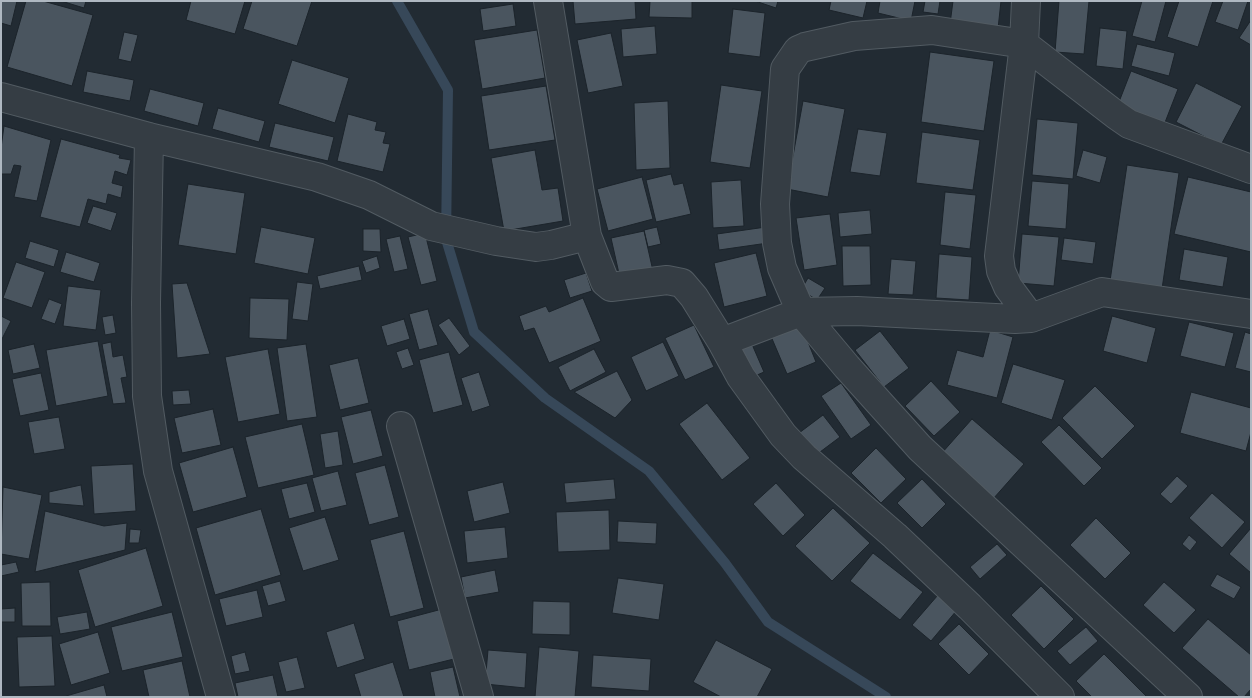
<!DOCTYPE html>
<html>
<head>
<meta charset="utf-8">
<style>
  body { margin:0 }
  #map { position:relative; width:1252px; height:698px; overflow:hidden; background:#222b33; font-family:Helvetica,sans-serif }
  canvas { display:block }
  .frame { position:absolute; inset:0; border:2px solid #afb8c1; pointer-events:none }
</style>
</head>
<body>
<div id="map">
<canvas width="1252" height="698"></canvas>
<div class="frame"></div>
</div>
<script>
const context = document.querySelector('canvas').getContext('2d');
context.lineJoin = 'round';
const shape = rows => new Path2D(rows.map(r => 'M' + r).join(''));
function trace(path, color, width, dash) { context.strokeStyle = color; context.lineWidth = width; context.lineCap = dash ? 'butt' : 'round'; context.setLineDash(dash || []); context.stroke(path); }
function paint(path, color) { context.fillStyle = color; context.fill(path, 'evenodd'); }
const stream = shape([
  [397,1,448,90,446,239,474,332,545,398,649,471,725,563,768,622,886,697]
]);
const building = shape([
  [1,1,17,1,11,26,1,23,1,1],
  [26,1,43,1,93,15,72,86,7,67,26,1],
  [61,1,86,1,84,8,61,1],
  [191,1,245,1,235,34,186,20,191,1],
  [252,1,312,1,297,46,243,29,252,1],
  [573,1,635,1,636,19,575,24,573,1],
  [650,1,692,1,692,18,649,17,650,1],
  [755,1,778,1,776,8,755,1],
  [831,1,867,1,863,18,829,10,831,1],
  [880,1,915,1,911,21,878,13,880,1],
  [925,1,940,1,938,14,923,12,925,1],
  [953,1,1001,1,998,29,950,24,953,1],
  [1059,1,1089,1,1084,54,1055,52,1059,1],
  [1142,1,1166,1,1155,42,1132,36,1142,1],
  [1179,1,1213,1,1198,47,1167,37,1179,1],
  [1223,1,1248,1,1238,30,1215,22,1223,1],
  [513,4,516,26,483,31,480,9,513,4],
  [733,9,765,13,760,57,728,53,733,9],
  [1251,20,1251,45,1239,38,1251,20],
  [655,26,657,54,623,57,621,29,655,26],
  [1100,28,1127,31,1123,69,1096,66,1100,28],
  [537,30,545,78,482,89,474,40,537,30],
  [124,32,138,35,131,62,118,59,124,32],
  [611,33,623,86,588,93,577,40,611,33],
  [1137,44,1175,53,1169,76,1131,66,1137,44],
  [930,52,994,61,984,131,921,122,930,52],
  [292,60,349,78,335,123,278,104,292,60],
  [87,71,134,80,130,101,83,92,87,71],
  [1131,71,1178,89,1164,125,1117,107,1131,71],
  [1196,83,1242,106,1221,145,1176,122,1196,83],
  [721,85,762,91,750,168,710,162,721,85],
  [546,86,555,140,489,150,481,96,546,86],
  [150,89,204,103,198,126,144,111,150,89],
  [668,101,670,168,636,170,634,103,668,101],
  [803,101,845,109,828,197,787,189,803,101],
  [218,108,265,121,259,142,212,129,218,108],
  [348,114,377,122,375,130,386,132,383,143,390,144,383,172,337,161,348,114],
  [1037,119,1078,123,1073,179,1032,175,1037,119],
  [275,123,334,137,328,161,269,147,275,123],
  [4,126,51,140,37,201,14,197,21,166,14,165,11,174,1,174,1,148,4,126],
  [858,129,887,133,880,176,850,172,858,129],
  [922,132,980,140,973,190,916,183,922,132],
  [61,139,120,155,119,158,131,160,127,175,115,171,112,183,123,186,121,198,108,194,106,204,88,199,80,227,40,217,61,139],
  [535,150,542,190,558,188,563,221,504,231,491,158,535,150],
  [1083,150,1107,157,1100,183,1076,176,1083,150],
  [1127,165,1179,173,1162,289,1110,281,1127,165],
  [671,174,674,185,683,183,691,214,656,222,646,180,671,174],
  [642,177,653,219,608,231,597,189,642,177],
  [1188,177,1251,192,1251,252,1174,234,1188,177],
  [741,180,744,226,713,228,711,182,741,180],
  [1032,181,1069,184,1066,229,1028,226,1032,181],
  [188,184,245,193,236,254,178,245,188,184],
  [945,192,976,195,970,249,940,245,945,192],
  [93,206,117,213,111,231,87,223,93,206],
  [870,210,872,234,840,237,838,213,870,210],
  [830,214,837,265,804,270,796,218,830,214],
  [261,227,315,238,308,274,254,263,261,227],
  [657,227,661,244,648,247,644,230,657,227],
  [766,227,768,243,719,250,717,234,766,227],
  [363,229,380,229,381,252,363,251,363,229],
  [644,231,653,271,620,278,611,238,644,231],
  [425,233,437,281,421,285,408,237,425,233],
  [1022,234,1059,237,1054,286,1018,283,1022,234],
  [400,236,408,269,394,272,386,239,400,236],
  [1064,238,1096,242,1093,264,1061,260,1064,238],
  [30,241,59,250,54,267,25,258,30,241],
  [842,246,870,246,871,285,843,286,842,246],
  [1184,249,1228,257,1223,287,1179,280,1184,249],
  [66,252,100,263,94,282,60,272,66,252],
  [756,253,767,296,724,307,714,263,756,253],
  [939,254,972,257,969,300,936,298,939,254],
  [377,256,380,268,366,273,362,261,377,256],
  [891,259,916,261,913,295,888,294,891,259],
  [16,262,45,272,32,308,3,298,16,262],
  [359,266,362,280,320,289,317,276,359,266],
  [586,273,592,291,570,298,564,280,586,273],
  [808,278,825,288,817,300,801,290,808,278],
  [297,282,313,284,308,321,292,319,297,282],
  [187,283,210,354,177,358,172,284,187,283],
  [68,286,101,290,96,330,63,326,68,286],
  [250,298,289,299,287,340,249,338,250,298],
  [583,298,601,341,549,363,534,328,524,331,519,316,546,306,549,312,583,298],
  [49,299,62,304,55,324,41,319,49,299],
  [428,309,438,345,419,350,409,314,428,309],
  [113,315,116,333,105,335,102,317,113,315],
  [1,316,11,321,1,341,1,316],
  [1112,316,1156,328,1147,363,1103,351,1112,316],
  [449,318,470,346,459,355,438,325,449,318],
  [404,319,410,339,387,346,381,326,404,319],
  [800,322,816,362,787,374,770,334,800,322],
  [1189,322,1234,333,1225,367,1180,356,1189,322],
  [694,325,714,367,685,380,665,338,694,325],
  [990,330,1013,337,997,398,947,385,957,350,983,357,990,330],
  [880,331,909,368,884,387,855,350,880,331],
  [1245,332,1251,334,1251,372,1235,368,1245,332],
  [98,341,108,396,56,406,46,350,98,341],
  [111,342,113,357,123,355,127,377,121,378,126,403,113,404,102,344,111,342],
  [663,342,679,376,646,391,631,357,663,342],
  [751,342,764,372,748,379,734,349,751,342],
  [34,344,40,368,13,374,8,350,34,344],
  [306,344,317,417,287,421,277,348,306,344],
  [408,348,414,365,402,369,396,352,408,348],
  [268,349,280,414,238,422,225,357,268,349],
  [594,349,606,372,570,391,558,367,594,349],
  [449,352,463,405,433,413,419,360,449,352],
  [358,358,369,403,340,410,329,365,358,358],
  [1013,364,1065,380,1052,420,1001,403,1013,364],
  [617,371,632,400,615,418,574,392,617,371],
  [479,372,490,406,472,412,461,378,479,372],
  [41,373,49,410,20,416,12,379,41,373],
  [931,381,960,412,934,436,905,406,931,381],
  [841,383,871,425,851,439,821,396,841,383],
  [1095,386,1135,426,1102,459,1062,418,1095,386],
  [189,390,191,404,173,405,172,391,189,390],
  [1191,392,1251,408,1251,432,1246,451,1180,433,1191,392],
  [707,403,750,458,722,480,679,424,707,403],
  [213,409,221,445,182,453,174,418,213,409],
  [371,410,383,456,353,464,341,417,371,410],
  [823,415,840,437,816,455,799,433,823,415],
  [59,417,65,449,34,454,28,422,59,417],
  [972,419,1024,464,993,499,941,454,972,419],
  [302,424,314,475,258,488,245,437,302,424],
  [1059,425,1102,468,1084,486,1041,442,1059,425],
  [338,431,343,465,325,468,320,434,338,431],
  [233,447,247,497,193,512,179,463,233,447],
  [876,448,906,479,881,503,851,473,876,448],
  [133,464,136,511,94,514,91,466,133,464],
  [385,465,399,517,369,525,355,473,385,465],
  [338,471,347,505,321,511,312,478,338,471],
  [1177,476,1188,486,1171,504,1160,494,1177,476],
  [614,479,616,499,566,503,564,483,614,479],
  [922,479,946,504,922,528,897,503,922,479],
  [503,482,510,513,474,522,467,491,503,482],
  [307,483,315,512,289,519,281,489,307,483],
  [776,483,805,515,783,536,753,504,776,483],
  [81,485,84,506,49,503,49,492,81,485],
  [3,487,42,495,29,559,1,554,3,487],
  [1212,493,1245,522,1222,548,1189,518,1212,493],
  [833,508,870,543,832,581,795,546,833,508],
  [261,509,281,575,215,595,196,528,261,509],
  [609,510,610,550,558,552,556,512,609,510],
  [45,511,104,526,127,523,125,550,35,572,45,511],
  [325,517,339,560,303,571,289,528,325,517],
  [1096,518,1131,553,1105,579,1070,545,1096,518],
  [618,521,657,523,656,544,617,542,618,521],
  [505,527,508,558,467,563,464,531,505,527],
  [1251,528,1251,573,1229,554,1251,528],
  [130,529,141,530,139,543,129,543,130,529],
  [404,531,424,608,390,617,370,540,404,531],
  [1189,535,1197,542,1190,551,1182,544,1189,535],
  [997,544,1007,555,980,579,970,567,997,544],
  [146,548,163,606,95,627,78,570,146,548],
  [873,553,923,592,900,620,850,581,873,553],
  [16,562,19,572,1,576,1,565,16,562],
  [495,570,499,592,465,598,461,577,495,570],
  [1217,574,1241,587,1234,599,1210,586,1217,574],
  [618,578,664,584,659,620,612,613,618,578],
  [280,581,286,601,268,606,262,586,280,581],
  [50,582,51,626,22,626,21,583,50,582],
  [1164,582,1196,610,1174,633,1143,605,1164,582],
  [1041,586,1074,619,1044,649,1011,615,1041,586],
  [257,590,263,617,226,626,219,599,257,590],
  [938,595,957,610,931,641,912,625,938,595],
  [533,601,570,602,570,635,532,634,533,601],
  [15,608,15,622,1,622,1,609,15,608],
  [446,608,458,658,409,670,397,621,446,608],
  [87,612,90,629,60,634,57,617,87,612],
  [172,612,183,657,122,671,111,627,172,612],
  [1208,619,1251,655,1251,689,1244,697,1239,697,1182,648,1208,619],
  [354,623,365,659,337,668,326,632,354,623],
  [959,624,989,654,969,675,938,644,959,624],
  [1086,627,1098,641,1070,665,1057,651,1086,627],
  [98,632,110,673,71,685,59,644,98,632],
  [52,636,55,686,19,687,17,637,52,636],
  [716,640,772,669,757,697,721,697,693,682,716,640],
  [539,647,579,651,575,697,535,697,539,647],
  [488,650,527,653,525,688,485,684,488,650],
  [245,652,250,671,235,674,231,656,245,652],
  [1104,654,1146,696,1145,697,1092,697,1076,681,1104,654],
  [593,655,651,659,649,691,591,687,593,655],
  [297,657,305,688,286,692,278,662,297,657],
  [182,661,190,697,149,697,143,670,182,661],
  [393,662,404,697,361,697,354,674,393,662],
  [453,667,460,697,435,697,430,672,453,667],
  [273,675,278,697,238,697,235,683,273,675],
  [104,685,107,697,66,697,66,696,104,685]
]);
const minor = shape([
  [1026,1,1024,44,1116,115,1129,124,1251,169],
  [1,97,149,137,317,177,369,195,431,226,496,241,536,247,551,245,587,236,548,1],
  [149,137,146,303,147,396,158,471,221,697],
  [587,236,605,282,611,287,667,280,682,283,694,297,722,342,741,377,783,435,804,457,895,536,970,607,1060,697],
  [1031,318,1008,287,1001,271,999,256,1024,44,932,30,854,36,805,47,798,50,785,69,775,204,777,243,782,268,801,312,847,367,920,448,1188,697],
  [722,342,801,312,857,311,1015,319,1031,318,1102,292,1251,314],
  [401,426,479,697]
]);
trace(stream, '#374859', 10);
paint(building, '#4a555f');
trace(building, '#1c242b', 1);
trace(minor, '#525b62', 30);
trace(minor, '#353d44', 28);
</script>
</body>
</html>
